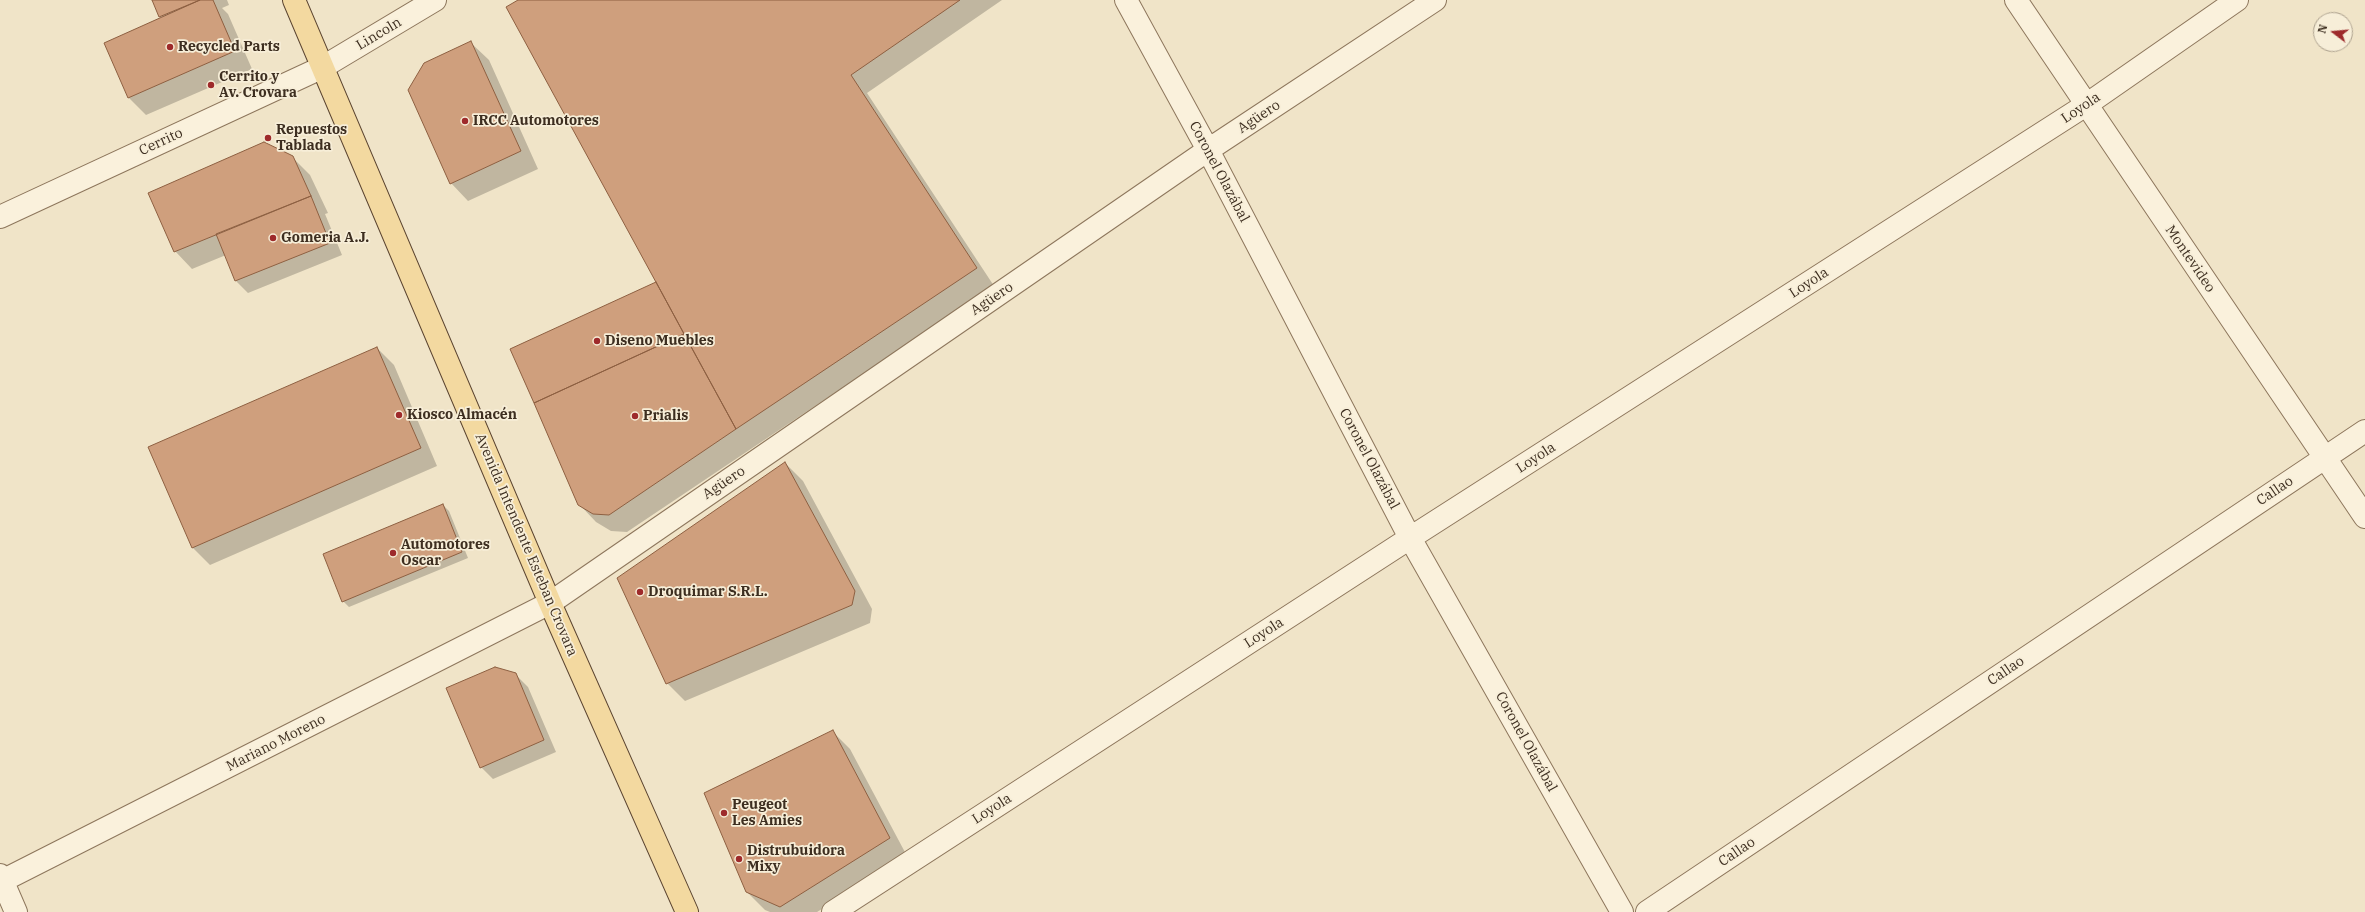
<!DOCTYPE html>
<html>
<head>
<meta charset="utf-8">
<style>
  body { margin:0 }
  #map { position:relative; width:2365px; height:912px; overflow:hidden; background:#f0e4c8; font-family:"IBM Plex Serif",serif }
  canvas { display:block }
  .north { position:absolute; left:2313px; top:12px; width:40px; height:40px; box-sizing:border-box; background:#f7eed8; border:1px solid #ada18e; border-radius:50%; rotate:286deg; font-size:11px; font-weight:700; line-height:16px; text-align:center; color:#3d2e20 }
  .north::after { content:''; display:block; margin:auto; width:14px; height:18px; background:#9e2a2b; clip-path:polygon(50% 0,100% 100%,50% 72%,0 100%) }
</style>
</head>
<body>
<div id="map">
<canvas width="2365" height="912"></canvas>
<div class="north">N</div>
</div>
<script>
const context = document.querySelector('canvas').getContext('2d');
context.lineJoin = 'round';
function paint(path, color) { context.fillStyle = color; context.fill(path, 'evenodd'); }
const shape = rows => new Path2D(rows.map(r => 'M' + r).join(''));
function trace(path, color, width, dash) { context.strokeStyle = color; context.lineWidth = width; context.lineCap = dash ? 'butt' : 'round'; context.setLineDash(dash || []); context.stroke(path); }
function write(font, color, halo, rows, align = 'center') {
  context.font = font + ' "IBM Plex Serif",serif'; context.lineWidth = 3.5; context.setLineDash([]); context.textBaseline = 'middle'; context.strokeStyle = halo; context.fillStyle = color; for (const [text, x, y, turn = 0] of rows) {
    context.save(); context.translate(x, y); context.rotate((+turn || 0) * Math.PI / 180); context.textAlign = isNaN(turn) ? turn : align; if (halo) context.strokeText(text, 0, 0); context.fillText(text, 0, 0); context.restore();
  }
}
const shadow = shape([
  [153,0,227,0,229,5,222,8,228,14,252,69,146,115,129,98,106,43,162,18],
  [520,0,1002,0,867,93,994,286,627,532,611,531,596,522,579,504,657,282],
  [471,43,489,60,538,169,468,201,451,183],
  [292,157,310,175,328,213,325,214,342,255,248,293,236,281,226,255,192,269,175,251],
  [377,348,394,365,437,466,210,565,193,548,149,447],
  [785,463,803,481,872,609,870,623,685,701,667,683],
  [443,505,449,511,468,558,349,607,343,601],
  [515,674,528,687,556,752,493,779,481,767],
  [833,732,850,749,907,856,817,912,770,912,765,910,747,892]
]);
const building = shape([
  [152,0,200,0,159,17,152,0],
  [200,0,213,0,235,51,128,98,104,43,200,0],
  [518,0,960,0,851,75,977,268,736,429,506,7,518,0],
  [471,41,521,151,450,184,408,90,424,63,471,41],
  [264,142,293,156,311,196,174,252,148,193,264,142],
  [311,196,330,243,235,281,216,234,311,196],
  [656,282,684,334,534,403,510,349,656,282],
  [684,334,736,429,609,515,593,514,578,505,534,403,684,334],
  [377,347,421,448,192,548,148,447,377,347],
  [785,462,855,591,852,605,666,684,617,578,785,462],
  [443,504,462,552,342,602,323,554,443,504],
  [495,667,516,673,544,740,480,768,446,688,495,667],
  [833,730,890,838,780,907,746,892,704,793,833,730]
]);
const minor = shape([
  [1126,0,1208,150,1410,538,1622,912],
  [2016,0,2365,517],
  [0,217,323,67,435,0],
  [0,875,16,912],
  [0,882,550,603,1208,150,1435,0],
  [833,912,1410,538,2086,105,2237,0],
  [1647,912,2365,431]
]);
const major = shape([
  [294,0,550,603,687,912]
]);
const markers = [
  [170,47,4,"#9e2a2b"],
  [211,85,4,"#9e2a2b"],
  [465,121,4,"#9e2a2b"],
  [268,138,4,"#9e2a2b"],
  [273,238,4,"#9e2a2b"],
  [597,341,4,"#9e2a2b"],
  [399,415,4,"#9e2a2b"],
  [635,416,4,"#9e2a2b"],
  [393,553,4,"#9e2a2b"],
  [640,592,4,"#9e2a2b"],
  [724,813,4,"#9e2a2b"],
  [739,859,4,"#9e2a2b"]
];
const streetNames = [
  ["Lincoln",379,34,-31],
  ["Loyola",2081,108,-34],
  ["Agüero",1259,117,-34],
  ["Cerrito",161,142,-25],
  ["Coronel Olazábal",1219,172,62],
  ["Montevideo",2190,259,56],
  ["Loyola",1809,283,-33],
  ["Agüero",992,299,-34],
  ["Loyola",1536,458,-33],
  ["Coronel Olazábal",1369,459,62],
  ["Agüero",724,483,-34],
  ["Callao",2275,491,-34],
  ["Avenida Intendente Esteban Crovara",526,545,67],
  ["Loyola",1264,633,-33],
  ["Callao",2006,671,-34],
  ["Coronel Olazábal",1526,742,61],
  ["Mariano Moreno",276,743,-27],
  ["Loyola",992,809,-33],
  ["Callao",1737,852,-34]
];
const poiNames = [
  ["Recycled Parts",178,47],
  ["Cerrito y",219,77],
  ["Av. Crovara",219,93],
  ["IRCC Automotores",473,121],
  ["Repuestos",276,130],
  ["Tablada",276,146],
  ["Gomeria A.J.",281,238],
  ["Diseno Muebles",605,341],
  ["Kiosco Almacén",407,415],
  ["Prialis",643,416],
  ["Automotores",401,545],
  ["Oscar",401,561],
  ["Droquimar S.R.L.",648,592],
  ["Peugeot",732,805],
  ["Les Amies",732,821],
  ["Distrubuidora",747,851],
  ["Mixy",747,867]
];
paint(shadow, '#0003');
paint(building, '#cf9f7d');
trace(building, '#8d5f41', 1);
trace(minor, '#8d765c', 24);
trace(major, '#5b4430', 24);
trace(minor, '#faf1dc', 22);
trace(major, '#f3d9a0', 22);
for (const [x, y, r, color] of markers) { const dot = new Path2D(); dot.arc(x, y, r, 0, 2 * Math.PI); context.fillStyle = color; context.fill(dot); trace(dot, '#f7eed8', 1.5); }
write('14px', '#3d2e20', '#f7eed8', streetNames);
write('bold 14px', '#3d2e20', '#f7eed8', poiNames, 'left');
</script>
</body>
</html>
